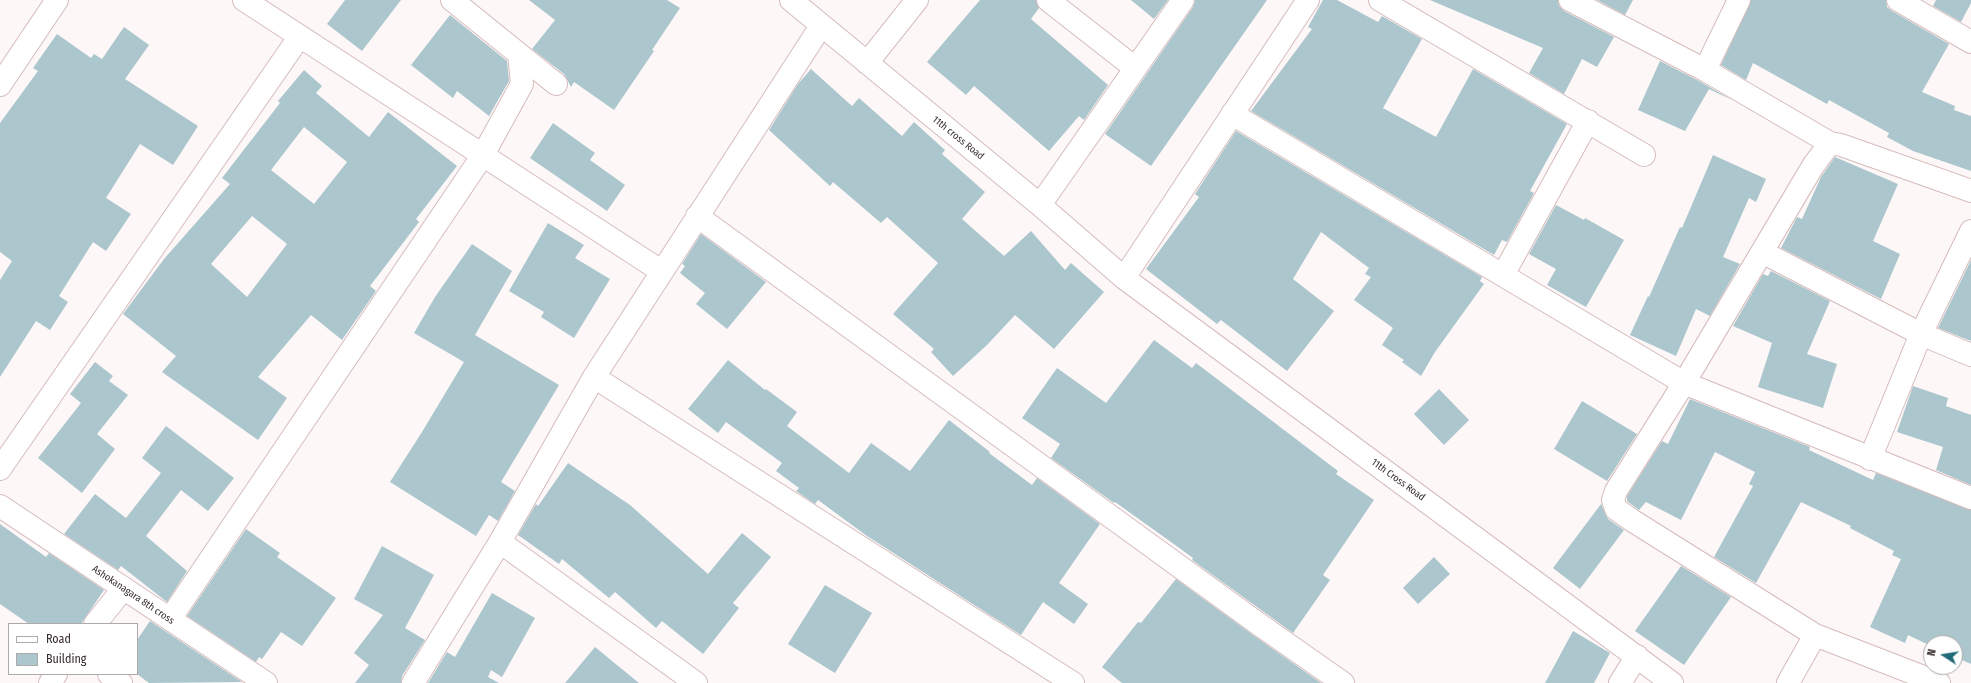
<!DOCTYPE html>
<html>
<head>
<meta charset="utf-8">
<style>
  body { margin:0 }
  #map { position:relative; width:1971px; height:683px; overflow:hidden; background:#fdf7f7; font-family:"Fira Sans Condensed",sans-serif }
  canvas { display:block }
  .legend { position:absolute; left:8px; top:623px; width:130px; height:52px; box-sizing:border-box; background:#fff; border:1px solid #aeaaaa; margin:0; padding:5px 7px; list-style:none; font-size:12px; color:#352b2b }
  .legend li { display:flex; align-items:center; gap:8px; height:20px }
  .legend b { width:20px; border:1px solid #aeaaaa }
  .north { position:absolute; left:1923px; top:635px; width:40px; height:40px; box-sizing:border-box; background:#fff; border:1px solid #aeaaaa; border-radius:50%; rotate:282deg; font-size:11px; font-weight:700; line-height:16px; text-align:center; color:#352b2b }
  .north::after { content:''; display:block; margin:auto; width:14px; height:18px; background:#236a78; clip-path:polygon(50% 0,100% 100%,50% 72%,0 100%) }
</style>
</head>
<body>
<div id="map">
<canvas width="1971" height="683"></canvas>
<ul class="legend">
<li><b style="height:5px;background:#fff"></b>Road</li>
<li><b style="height:11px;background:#abc6cd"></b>Building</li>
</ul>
<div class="north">N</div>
</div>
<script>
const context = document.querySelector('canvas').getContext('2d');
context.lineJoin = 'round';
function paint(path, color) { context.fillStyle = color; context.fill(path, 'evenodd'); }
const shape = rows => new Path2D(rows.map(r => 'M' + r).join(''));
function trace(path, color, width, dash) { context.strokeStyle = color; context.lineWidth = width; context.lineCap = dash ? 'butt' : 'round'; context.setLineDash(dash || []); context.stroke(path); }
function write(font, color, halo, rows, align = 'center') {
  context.font = font + ' "Fira Sans Condensed",sans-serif'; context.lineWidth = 3.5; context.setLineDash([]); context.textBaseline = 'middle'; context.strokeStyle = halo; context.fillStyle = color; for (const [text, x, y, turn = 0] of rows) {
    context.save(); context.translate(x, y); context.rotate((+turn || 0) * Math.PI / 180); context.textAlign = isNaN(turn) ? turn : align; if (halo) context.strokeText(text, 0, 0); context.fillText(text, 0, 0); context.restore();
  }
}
const building = shape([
  [345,0,401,0,362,51,327,24],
  [529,0,667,0,680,8,652,50,654,51,614,110,574,82,571,87,564,74,532,49,555,20],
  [980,0,1036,0,1039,8,1031,19,1108,85,1084,120,1079,116,1049,151,974,86,966,95,927,62],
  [1131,0,1168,0,1154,19],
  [1195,0,1267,0,1151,166,1105,134,1193,7],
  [1323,0,1337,0,1378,22,1382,16,1422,39,1383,108,1436,137,1473,69,1567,124,1530,191,1534,193,1507,242,1502,240,1494,255,1251,111,1312,29,1308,27],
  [1430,0,1558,0,1559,6,1564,11,1614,37,1597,67,1582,59,1564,94,1529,73,1543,48],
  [1597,0,1633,0,1625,15],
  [1751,0,1886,0,1887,7,1892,11,1949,44,1922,92,1955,106,1954,110,1971,116,1971,171,1913,151,1887,137,1889,133,1829,100,1827,104,1753,63,1746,80,1721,65],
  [1936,0,1971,0,1971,3,1961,22,1933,6],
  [450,15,507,61,509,81,489,116,457,91,453,98,411,65],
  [124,27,149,45,125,79,198,126,173,165,140,144,106,198,131,214,106,251,93,242,59,296,68,302,50,330,36,321,0,377,0,280,12,261,0,252,0,123,38,71,33,68,57,34,91,58,94,54,102,59],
  [1660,61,1699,81,1732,100,1709,89,1685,131,1638,110],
  [811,69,852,106,859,98,902,136,914,122,945,150,942,154,985,192,962,219,1004,256,1031,231,1065,270,1071,263,1104,292,1054,349,1015,315,987,345,953,376,931,352,934,349,893,314,938,263,887,217,881,223,833,182,830,186,769,130,798,84],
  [304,70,322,86,316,93,369,137,388,112,457,166,416,219,419,222,370,286,376,291,342,340,311,315,258,377,287,398,258,440,162,372,176,356,123,314,164,259,230,184,222,178,280,103,278,101],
  [304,127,347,162,314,204,271,170],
  [252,216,287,244,247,297,211,264],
  [553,123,595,153,590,160,625,185,607,211,530,158],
  [1236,131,1482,277,1480,281,1484,284,1435,352,1421,376,1402,362,1404,360,1382,345,1393,328,1354,300,1371,277,1365,274,1369,268,1321,232,1293,279,1334,311,1287,371,1221,320,1217,324,1146,269,1199,197,1195,194],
  [1713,155,1766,179,1756,202,1749,198,1723,257,1740,264,1710,316,1696,309,1676,356,1630,335,1648,296,1649,297,1680,227,1682,228],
  [1835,157,1898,184,1873,241,1900,254,1881,299,1781,248,1797,217,1802,219,1821,177],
  [1556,205,1584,220,1585,218,1624,240,1586,307,1547,285,1556,269,1529,254],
  [548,223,584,245,575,258,610,279,574,338,541,317,544,312,509,291],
  [701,234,766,282,727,329,696,304,705,293,680,273,685,266,682,264],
  [472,244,512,271,475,335,559,385,501,482,515,491,498,521,489,515,476,536,390,482,422,432,464,362,414,333,435,297],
  [1971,260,1971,341,1938,328],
  [1771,271,1830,301,1807,354,1837,364,1823,408,1758,387,1772,343,1733,326,1763,274,1768,276],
  [1154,340,1192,368,1196,363,1338,471,1336,474,1374,500,1323,575,1330,580,1293,633,1192,560,1193,558,1171,542,1115,502,1114,503,1051,458,1060,444,1022,418,1057,368,1106,403],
  [728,360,765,390,766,389,797,412,787,426,849,473,871,443,910,471,949,420,990,452,989,453,1032,485,1037,478,1100,524,1059,583,1088,604,1074,624,1043,602,1021,635,867,536,818,500,815,504,796,491,799,488,776,471,782,463,726,422,718,433,688,409],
  [95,362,113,376,109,381,128,395,97,434,115,449,82,493,38,458,81,403,70,394],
  [1913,386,1948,398,1946,406,1971,415,1971,485,1936,470,1943,447,1897,432],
  [1439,389,1469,420,1444,445,1414,414],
  [1690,399,1810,447,1809,450,1873,480,1876,473,1971,510,1971,664,1955,657,1955,643,1931,643,1931,646,1908,635,1905,643,1870,627,1901,559,1892,555,1894,551,1850,528,1851,526,1801,502,1756,583,1714,557,1753,486,1749,484,1755,472,1715,452,1681,520,1646,502,1639,510,1627,501,1627,496,1662,441,1668,444],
  [1582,401,1637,434,1607,481,1554,449],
  [166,426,234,478,208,511,181,490,146,536,187,571,167,602,121,566,118,570,64,534,95,494,126,518,161,473,142,458],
  [568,463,630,505,708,574,742,533,771,557,733,603,739,608,703,654,662,621,656,628,615,592,609,598,562,559,559,564,518,535,536,504,538,506],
  [1601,504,1608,519,1624,530,1580,589,1553,568],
  [0,524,46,557,49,553,104,590,81,624,29,624,0,604],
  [246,529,280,553,277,557,336,598,302,646,281,632,262,659,259,657,256,662,187,616],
  [382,546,434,575,405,628,425,640,402,676,401,683,355,683,369,665,354,653,383,615,354,599],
  [1434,557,1450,574,1418,604,1403,588],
  [1681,566,1731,597,1684,665,1635,631],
  [1176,579,1253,635,1321,683,1122,683,1102,667,1138,622,1141,623],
  [825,585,872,613,835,673,788,644],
  [492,593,535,618,502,677,491,670,488,677,499,683,428,683,447,652,455,657],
  [150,621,242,682,149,683,137,674,137,640],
  [1573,631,1610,653,1594,683,1545,683],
  [595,647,639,683,565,683]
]);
const minor = shape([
  [244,0,661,271],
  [452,0,556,84],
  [791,0,1040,205,1124,278,1672,683],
  [1048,0,1135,68],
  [1380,0,1644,155],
  [1570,0,1705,70,1830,143],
  [1898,0,1971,42],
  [867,63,917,0],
  [1705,70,1739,0],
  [0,85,57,0],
  [1232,114,1684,383,1971,498],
  [1040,205,1183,0],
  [697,216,1260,625,1343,683],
  [1762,252,1921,334,1971,355],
  [1503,275,1588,121],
  [1124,278,1308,0],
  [594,377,1073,683],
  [1870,459,1921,334,1971,231],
  [0,469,300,36],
  [0,506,266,683],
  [500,542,696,683],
  [170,619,483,155,522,84,519,54],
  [95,624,124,588],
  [109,674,121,683],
  [50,683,56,674],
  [413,683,500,542,594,377,821,26],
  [1620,683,1637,656],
  [1788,683,1815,635],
  [1939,683,1815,635,1633,521,1616,509,1613,500,1616,491,1684,383,1813,166,1830,143,1841,145,1971,191]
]);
const streetNames = [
  ["11th cross Road",958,138,39],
  ["11th Cross Road",1398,480,36],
  ["Ashokanagara 8th cross",133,595,34]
];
paint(building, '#abc6cd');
trace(minor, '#d6bbbc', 24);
trace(minor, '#fff', 22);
write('10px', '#352b2b', '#fff', streetNames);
</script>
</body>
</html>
